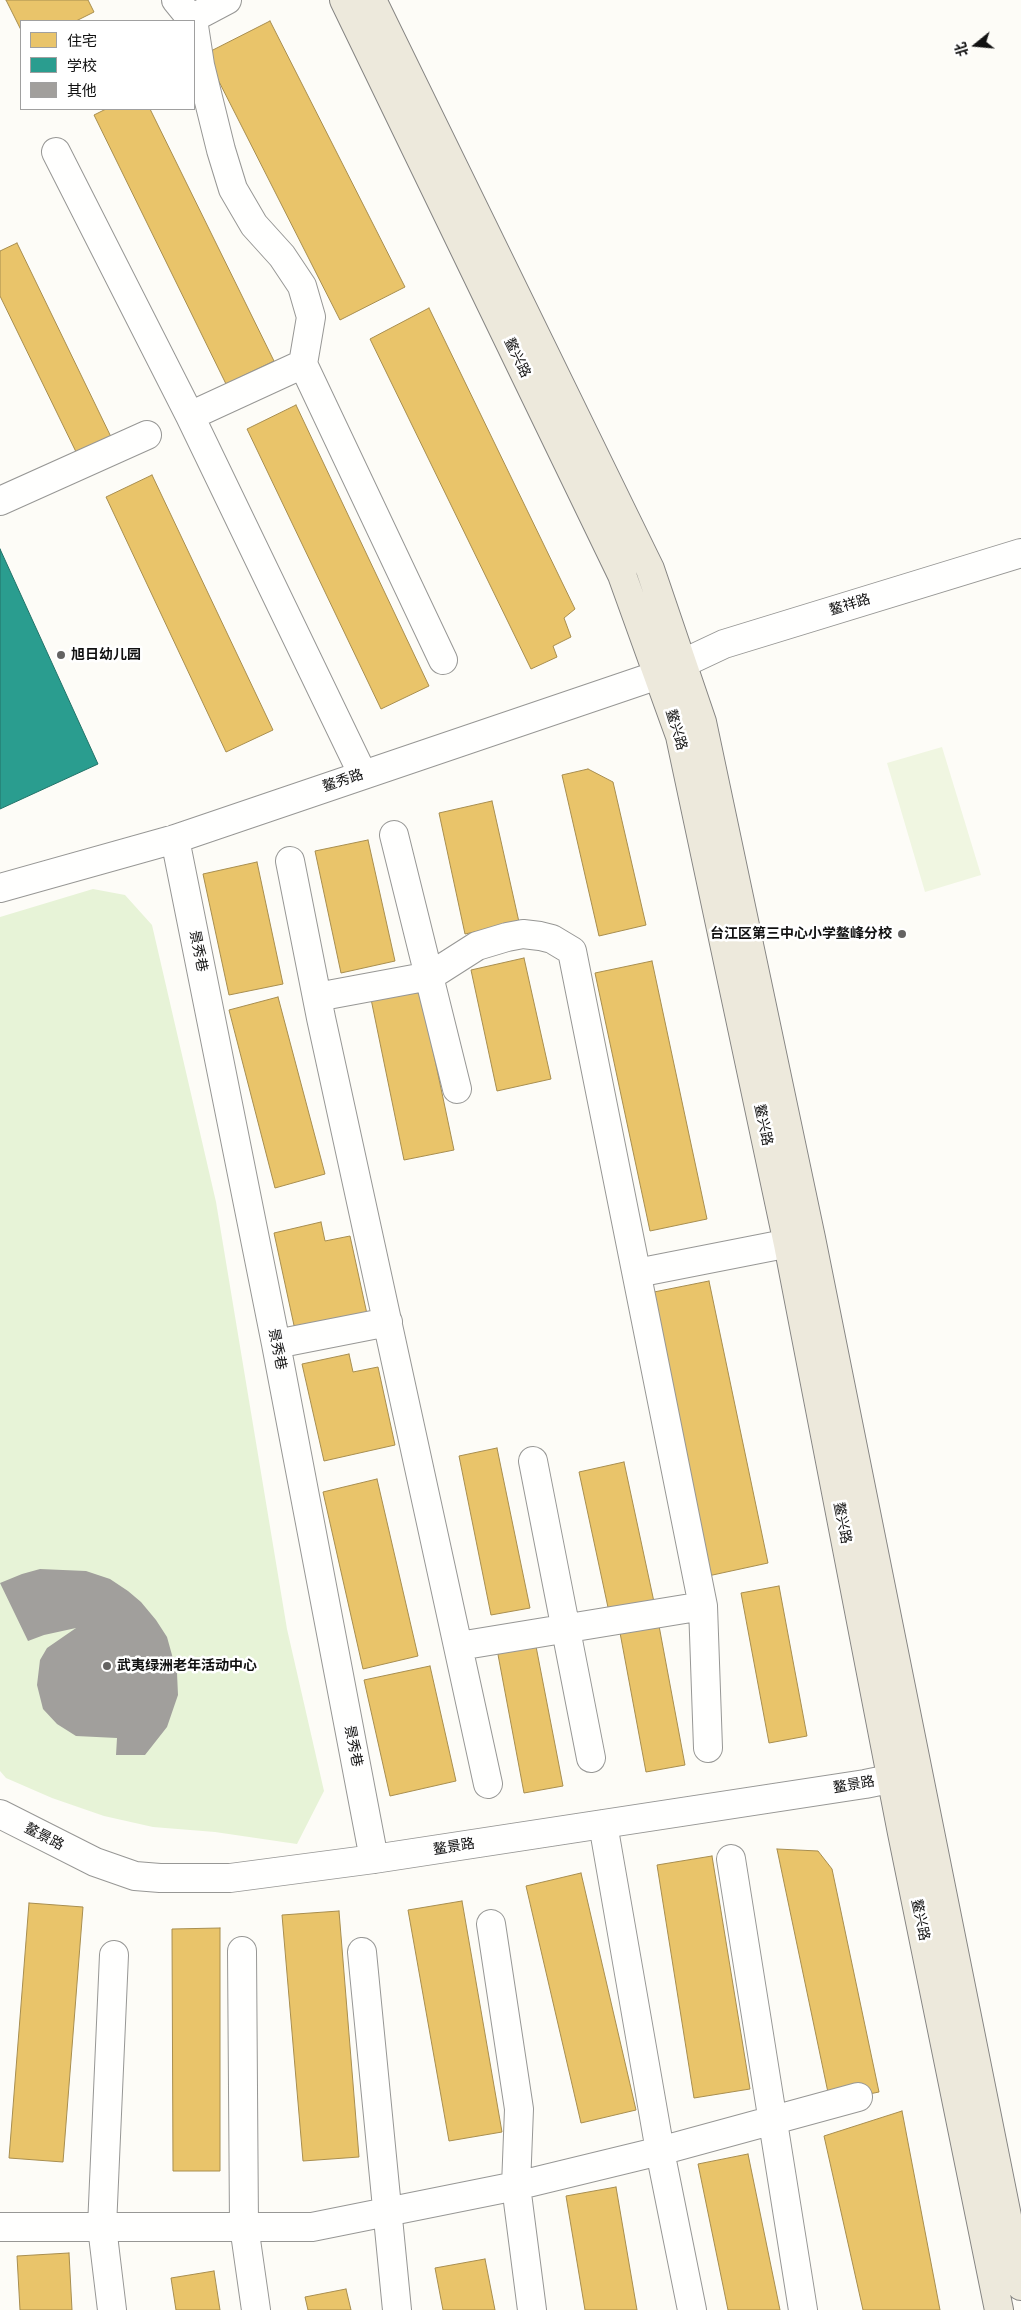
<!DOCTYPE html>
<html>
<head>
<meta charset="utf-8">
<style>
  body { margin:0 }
  #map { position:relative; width:1021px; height:2310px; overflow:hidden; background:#fdfcf7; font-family:"Libre Baskerville","Noto Sans SC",serif }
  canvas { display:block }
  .legend { position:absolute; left:20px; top:20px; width:175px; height:90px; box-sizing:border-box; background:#fff; border:1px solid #a0a0a0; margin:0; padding:6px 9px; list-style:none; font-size:15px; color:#111 }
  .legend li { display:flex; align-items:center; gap:10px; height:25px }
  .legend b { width:25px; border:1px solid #a0a0a0 }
  .north { position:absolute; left:951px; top:20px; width:50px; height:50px; -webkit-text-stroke:4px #fff; paint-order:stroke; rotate:253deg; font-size:14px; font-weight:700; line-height:20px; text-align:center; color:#111 }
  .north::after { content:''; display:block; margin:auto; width:18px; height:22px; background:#111; clip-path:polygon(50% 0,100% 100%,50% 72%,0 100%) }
</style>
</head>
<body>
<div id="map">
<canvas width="1021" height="2310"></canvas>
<ul class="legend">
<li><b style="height:14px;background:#e9c46a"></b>住宅</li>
<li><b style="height:14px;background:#2a9d8f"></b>学校</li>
<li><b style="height:14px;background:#a19f9c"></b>其他</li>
</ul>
<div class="north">北</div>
</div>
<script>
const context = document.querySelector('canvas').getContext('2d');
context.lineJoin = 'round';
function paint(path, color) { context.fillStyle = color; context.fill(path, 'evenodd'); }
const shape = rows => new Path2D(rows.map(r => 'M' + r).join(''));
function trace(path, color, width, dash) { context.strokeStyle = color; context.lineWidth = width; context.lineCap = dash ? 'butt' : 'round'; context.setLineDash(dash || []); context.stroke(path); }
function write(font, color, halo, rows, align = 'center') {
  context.font = font + ' "Libre Baskerville","Noto Sans SC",serif'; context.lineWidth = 5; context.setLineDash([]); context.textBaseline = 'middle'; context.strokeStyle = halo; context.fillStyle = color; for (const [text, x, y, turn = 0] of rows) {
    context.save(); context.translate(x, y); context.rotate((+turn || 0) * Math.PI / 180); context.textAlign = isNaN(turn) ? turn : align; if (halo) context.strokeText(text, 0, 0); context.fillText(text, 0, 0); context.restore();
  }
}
const green = shape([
  [93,889,125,895,152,925,216,1202,287,1629,324,1791,297,1844,215,1832,153,1827,104,1816,52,1798,6,1778,0,1771,0,917]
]);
const pitch = shape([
  [942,747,981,875,925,892,887,763]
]);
const homes = shape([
  [6,0,88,0,94,12,76,21,21,21,21,30,6,0],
  [270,21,405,287,340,320,205,54,270,21],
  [106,109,150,109,274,361,226,384,94,115,106,109],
  [17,243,113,441,79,458,0,296,0,251,17,243],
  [429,308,575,609,564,618,571,637,553,646,557,657,531,669,370,339,429,308],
  [296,405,429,686,381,709,247,429,296,405],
  [152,475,273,730,226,752,106,497,152,475],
  [588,769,613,782,646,925,599,936,562,775,588,769],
  [492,801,519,922,465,934,439,813,492,801],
  [368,840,395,961,341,973,315,851,368,840],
  [257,862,283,984,229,995,203,874,257,862],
  [524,958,551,1079,497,1091,471,970,524,958],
  [652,961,707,1219,650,1231,595,973,652,961],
  [420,989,454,1150,404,1160,371,999,420,989],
  [278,997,325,1174,275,1188,229,1010,278,997],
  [321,1222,325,1241,350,1236,367,1314,295,1330,274,1233,321,1222],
  [709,1281,768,1563,708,1576,649,1293,709,1281],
  [349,1354,353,1372,378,1367,395,1445,324,1461,302,1364,349,1354],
  [497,1448,530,1608,491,1615,459,1456,497,1448],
  [624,1462,654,1602,609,1612,579,1472,624,1462],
  [377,1479,418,1656,363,1669,323,1492,377,1479],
  [779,1586,807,1736,769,1743,741,1593,779,1586],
  [657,1615,685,1765,646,1772,618,1622,657,1615],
  [534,1636,563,1786,524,1793,496,1644,534,1636],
  [430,1666,456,1781,390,1796,364,1680,430,1666],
  [777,1849,818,1851,832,1869,879,2092,830,2102,777,1849],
  [712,1856,750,2089,694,2098,657,1865,712,1856],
  [581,1873,636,2110,581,2123,526,1886,581,1873],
  [462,1901,502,2132,449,2141,408,1910,462,1901],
  [29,1903,83,1907,63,2162,9,2158,29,1903],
  [339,1911,359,2157,303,2161,282,1915,339,1911],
  [220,1928,220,2171,173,2171,172,1929,220,1928],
  [902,2111,940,2310,863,2310,824,2136,902,2111],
  [748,2154,780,2310,728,2310,698,2164,748,2154],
  [616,2187,637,2310,585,2310,566,2196,616,2187],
  [69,2253,72,2310,20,2310,17,2256,69,2253],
  [485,2259,495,2310,443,2310,435,2268,485,2259],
  [214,2271,220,2310,176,2310,171,2278,214,2271],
  [346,2289,351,2310,308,2310,305,2297,346,2289]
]);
const schools = shape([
  [0,549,98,764,0,809,0,549]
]);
const building = shape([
  [40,1569,86,1571,110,1579,128,1591,141,1602,156,1620,167,1637,177,1673,178,1695,167,1727,145,1755,116,1755,117,1738,76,1736,57,1724,43,1709,37,1685,40,1660,47,1648,76,1628,44,1635,28,1641,0,1583,22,1574]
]);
const minor = shape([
  [176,0,193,21],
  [193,18,227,0],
  [194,26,200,65,221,150,233,189,254,225,282,256,302,286,311,317,303,364,443,660],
  [56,152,190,416,363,775],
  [190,416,303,364],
  [0,501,147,435],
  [394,835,457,1089],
  [175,839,276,1344,374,1859],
  [290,861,321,1018,488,1784],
  [0,888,175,839,658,675,724,644,1021,553],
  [317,997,430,976,477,946,507,937,523,934,540,936,552,939,572,951,703,1606,708,1748],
  [637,1273,810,1239],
  [276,1344,388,1322],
  [533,1461,591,1758],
  [459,1646,703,1606],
  [0,1814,95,1862,135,1876,160,1878,230,1878,374,1859,865,1784,914,1774],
  [603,1824,660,2151,692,2310],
  [731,1859,803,2310],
  [491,1924,519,2109,516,2186,532,2310],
  [242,1951,244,2226,256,2310],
  [362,1952,397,2310],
  [0,2227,312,2227,516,2186,660,2151,858,2097],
  [112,2310,102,2227,114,1955]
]);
const major = shape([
  [344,0,622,575,680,736,788,1244,902,1833,999,2310],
  [372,0,650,569,702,722,811,1238,1021,2286]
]);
const markers = [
  [61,655,5,"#646362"],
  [902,934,5,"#646362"],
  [107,1666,5,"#646362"]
];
const streetNames = [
  ["鳌兴路",517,358,64],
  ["鳌祥路",850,605,-17],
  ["鳌兴路",676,730,73],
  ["鳌秀路",343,781,-19],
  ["景秀巷",198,951,79],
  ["鳌兴路",763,1125,78],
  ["景秀巷",277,1349,79],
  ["鳌兴路",842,1523,79],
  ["景秀巷",353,1746,79],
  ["鳌景路",854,1785,-10],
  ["鳌景路",44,1837,27],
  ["鳌景路",454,1847,-9],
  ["鳌兴路",920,1920,78]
];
const poiNames = [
  ["旭日幼儿园",71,655],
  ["台江区第三中心小学鳌峰分校",892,934,"right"],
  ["武夷绿洲老年活动中心",117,1666]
];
paint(green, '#e7f3d7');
paint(pitch, '#f0f6e1');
paint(homes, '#e9c46a');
trace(homes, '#a88e4f', 1);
paint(schools, '#2a9d8f');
trace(schools, '#227369', 1);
paint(building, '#a19f9c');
trace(minor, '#979795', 30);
trace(major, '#858482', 30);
trace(minor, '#fffffe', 28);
trace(major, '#ede9dc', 28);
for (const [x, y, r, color] of markers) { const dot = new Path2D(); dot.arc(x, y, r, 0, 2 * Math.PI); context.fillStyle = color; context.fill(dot); trace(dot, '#fff', 2); }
write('14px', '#111', '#fff', streetNames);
write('bold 14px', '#111', '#fff', poiNames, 'left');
</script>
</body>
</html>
